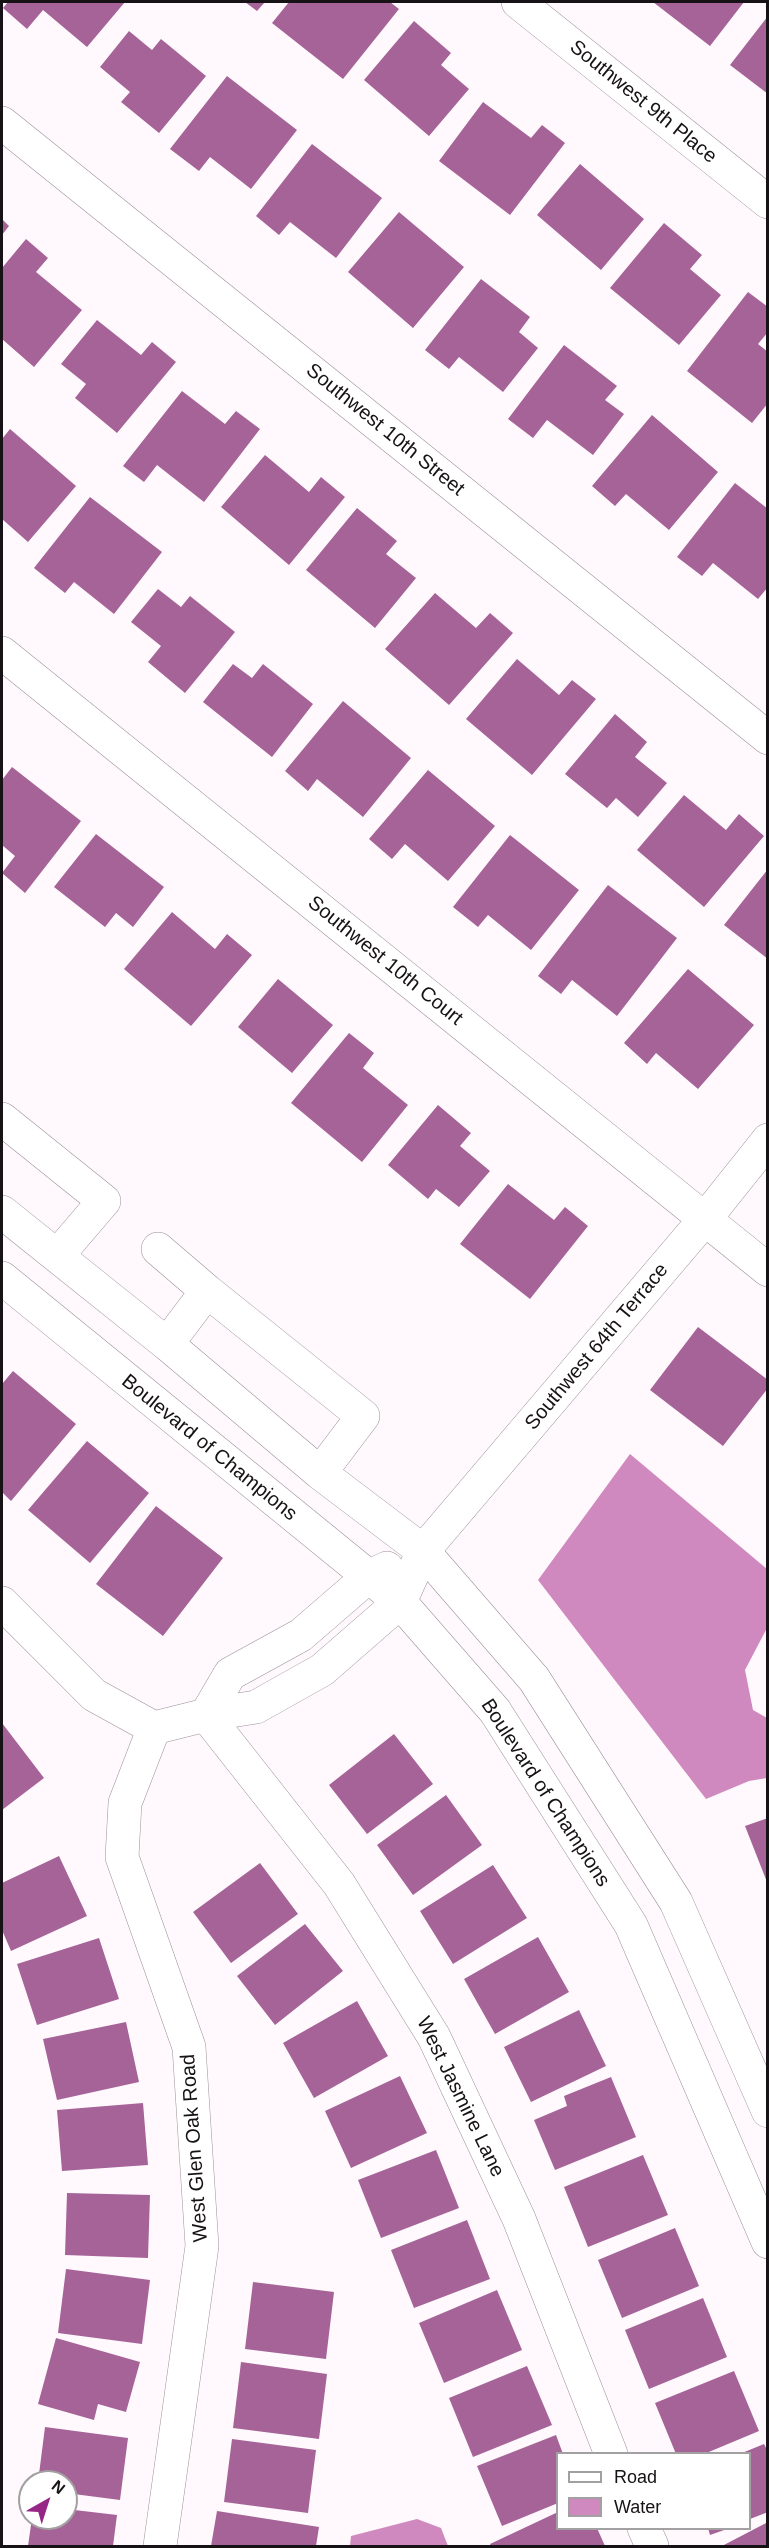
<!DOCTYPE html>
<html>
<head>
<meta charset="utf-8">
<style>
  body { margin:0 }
  #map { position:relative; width:769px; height:2548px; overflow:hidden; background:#fff9fd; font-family:Helvetica,sans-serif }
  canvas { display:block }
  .frame { position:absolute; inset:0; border:3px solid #161215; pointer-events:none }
  .legend { position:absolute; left:556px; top:2452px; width:195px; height:78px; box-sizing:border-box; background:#fff; border:2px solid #a2a0a1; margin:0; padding:8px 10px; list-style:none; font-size:18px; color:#161215 }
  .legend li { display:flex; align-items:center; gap:12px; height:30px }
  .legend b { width:30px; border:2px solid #a2a0a1 }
  .north { position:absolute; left:18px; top:2470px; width:60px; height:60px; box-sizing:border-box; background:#fff; border:2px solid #a2a0a1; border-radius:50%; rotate:39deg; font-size:16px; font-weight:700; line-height:24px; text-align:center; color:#161215 }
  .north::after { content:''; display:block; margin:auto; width:21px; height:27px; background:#972787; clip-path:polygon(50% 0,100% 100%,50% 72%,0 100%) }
</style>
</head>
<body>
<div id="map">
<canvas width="769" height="2548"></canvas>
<div class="frame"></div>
<ul class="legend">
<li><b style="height:8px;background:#fff"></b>Road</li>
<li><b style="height:16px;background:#cf89bf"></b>Water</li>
</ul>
<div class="north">N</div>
</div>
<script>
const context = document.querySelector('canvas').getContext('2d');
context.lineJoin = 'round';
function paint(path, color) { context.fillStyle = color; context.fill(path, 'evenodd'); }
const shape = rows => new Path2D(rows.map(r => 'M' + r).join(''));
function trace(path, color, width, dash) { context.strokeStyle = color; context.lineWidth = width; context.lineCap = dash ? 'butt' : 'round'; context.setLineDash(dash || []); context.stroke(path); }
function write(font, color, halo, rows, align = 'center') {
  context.font = font + ' Helvetica,sans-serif'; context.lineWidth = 4.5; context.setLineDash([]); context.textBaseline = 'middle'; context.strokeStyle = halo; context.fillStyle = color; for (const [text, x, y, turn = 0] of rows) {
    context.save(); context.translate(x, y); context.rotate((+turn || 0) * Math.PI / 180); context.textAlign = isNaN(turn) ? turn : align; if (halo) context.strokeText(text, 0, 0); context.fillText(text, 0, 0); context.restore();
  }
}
const water = shape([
  [630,1454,767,1569,767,1628,745,1670,753,1710,767,1718,767,1778,749,1781,706,1799,538,1580],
  [417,2519,441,2528,448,2546,350,2546,351,2536]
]);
const building = shape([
  [8,2,125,2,87,47,43,10,27,29,3,8],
  [245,2,265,2,257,11],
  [289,2,390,2,399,9,343,79,272,23],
  [653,2,744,2,710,46],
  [768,16,768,94,730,65],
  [414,21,451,53,441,65,469,89,429,136,364,80],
  [129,31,152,50,161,39,206,76,159,133,121,102,130,92,100,67],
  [227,76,297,130,251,189,210,157,199,171,170,149],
  [483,102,531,138,542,125,565,143,510,215,439,161],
  [312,144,382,198,336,258,290,222,279,235,256,216],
  [580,164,644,219,601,270,537,215],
  [399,212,464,267,413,328,348,272],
  [2,219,9,226,2,235],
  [664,223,702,255,690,269,721,295,679,345,610,288],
  [26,239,48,258,36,272,82,310,34,367,2,339,2,268],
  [481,279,530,317,519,332,538,348,503,392,459,357,449,369,425,350],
  [748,292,768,307,768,332,758,344,768,352,768,403,752,423,687,371],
  [97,320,141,355,152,342,176,362,117,433,75,398,86,384,61,364],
  [564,345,617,386,605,400,624,414,593,455,547,420,533,438,508,419],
  [182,391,225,424,236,411,260,429,204,502,157,465,144,482,123,466],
  [652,415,718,472,669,530,626,494,615,506,592,486],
  [10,429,76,486,28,542,2,519,2,439],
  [265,455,309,492,321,477,345,497,289,565,221,507],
  [735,483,768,509,768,587,758,599,713,563,702,576,677,557],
  [90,497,162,552,114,614,74,582,65,593,34,568],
  [357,508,397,541,386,554,416,578,375,628,306,570],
  [158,589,181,607,190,596,235,632,185,693,148,662,161,646,131,622],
  [435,593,476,628,490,613,513,633,449,705,385,649],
  [517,659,559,695,572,680,596,699,532,775,466,719],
  [233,664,252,678,263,664,313,704,272,757,203,702],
  [343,701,411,758,363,817,317,779,308,791,285,771],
  [615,714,647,742,635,757,667,783,638,817,616,798,607,808,565,774],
  [12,767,81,821,25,893,2,873,15,856,2,845,2,780],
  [428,770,495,826,448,881,405,844,392,859,369,839],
  [684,795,726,830,739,814,764,836,704,907,637,850],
  [96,834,164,887,133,927,116,913,105,927,54,887],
  [510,835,579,890,531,950,488,915,478,927,453,907],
  [768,869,768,959,724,925],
  [608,885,677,938,617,1016,572,980,561,994,538,976],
  [172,912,215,949,227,934,252,955,191,1026,124,969],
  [688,969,754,1025,698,1089,656,1053,647,1064,624,1043],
  [278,979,333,1025,292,1073,238,1027],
  [349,1033,374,1053,363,1068,408,1105,362,1162,291,1103],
  [438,1105,471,1133,460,1146,490,1171,459,1207,436,1189,428,1199,388,1165],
  [508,1184,554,1220,565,1207,588,1226,530,1299,460,1244],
  [698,1327,768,1380,768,1388,723,1446,650,1390],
  [13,1371,76,1424,11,1501,2,1492,2,1384],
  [87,1441,149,1493,90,1563,28,1510],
  [156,1506,223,1558,163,1636,96,1584],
  [2,1723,44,1778,2,1810],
  [394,1734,433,1784,367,1834,329,1785],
  [446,1795,482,1845,413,1895,377,1845],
  [768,1818,768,1882,767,1882,745,1826],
  [59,1856,87,1916,11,1951,2,1930,2,1883],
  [260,1863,298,1914,231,1963,193,1912],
  [493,1865,527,1918,453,1964,420,1911],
  [305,1924,343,1971,275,2025,237,1976],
  [538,1937,569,1992,495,2034,464,1979],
  [99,1938,119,1999,37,2025,17,1964],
  [357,2001,388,2056,314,2098,283,2043],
  [579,2010,606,2066,531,2102,504,2047],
  [126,2022,139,2082,57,2100,43,2039],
  [400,2076,427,2133,351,2168,325,2111],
  [611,2077,636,2137,555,2170,534,2120,567,2106,564,2096],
  [143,2103,148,2165,62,2171,57,2110],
  [436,2150,459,2208,381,2238,358,2180],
  [643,2155,668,2215,588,2247,564,2187],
  [67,2193,150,2195,148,2258,65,2255],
  [467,2220,490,2279,414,2308,391,2250],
  [675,2228,699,2286,622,2318,598,2260],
  [66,2269,150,2280,142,2344,58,2333],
  [253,2282,334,2292,326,2359,245,2349],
  [497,2290,522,2350,444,2383,419,2323],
  [703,2298,727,2357,649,2389,625,2330],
  [56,2338,140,2362,126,2412,98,2404,94,2420,38,2404],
  [241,2362,327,2374,319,2439,233,2428],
  [527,2366,552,2425,473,2457,449,2398],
  [734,2371,759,2431,704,2454,676,2454,655,2403],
  [45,2427,128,2438,120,2500,66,2493,66,2482,38,2482],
  [556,2435,563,2454,558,2454,558,2503,502,2526,477,2466],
  [232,2439,316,2450,308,2513,224,2502],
  [764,2444,768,2452,768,2512,750,2519,750,2454,742,2453],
  [66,2509,117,2515,113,2546,28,2546,32,2518,66,2518],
  [217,2511,319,2527,316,2546,211,2546],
  [558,2512,558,2528,597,2528,605,2546,491,2546,490,2544],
  [768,2522,768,2546,722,2546],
  [708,2528,727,2528,727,2529,710,2535]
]);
const minor = shape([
  [518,2,768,202],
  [2,123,768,738],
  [2,653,768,1270],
  [2,1119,104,1201,57,1256],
  [2,1212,167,1344,320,1473,423,1551,534,1679,676,1902,768,2111],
  [158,1249,207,1291],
  [2,1278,400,1602,495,1711,631,1925,768,2242],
  [167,1344,207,1291,363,1416,320,1473],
  [2,1603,94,1695,154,1728,206,1715,256,1707,322,1670,400,1602,423,1551,705,1219,768,1140],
  [206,1715,339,1884,434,2037,519,2219,611,2454],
  [206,1715,230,1674,301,1635,368,1577,387,1568],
  [154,1728,125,1803,122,1857,189,2047,202,2246,160,2546],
  [644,2528,652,2546]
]);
const streetNames = [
  ["Southwest 9th Place",643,102,39],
  ["Southwest 10th Street",385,430,39],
  ["Southwest 10th Court",385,961,39],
  ["Southwest 64th Terrace",597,1347,-50],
  ["Boulevard of Champions",209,1448,39],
  ["Boulevard of Champions",545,1793,57],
  ["West Jasmine Lane",460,2097,64],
  ["West Glen Oak Road",195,2148,-94]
];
paint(water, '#cf89bf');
paint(building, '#a56398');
trace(minor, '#9b9098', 34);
trace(minor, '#fff', 33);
write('20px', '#161215', '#fff', streetNames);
</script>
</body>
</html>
